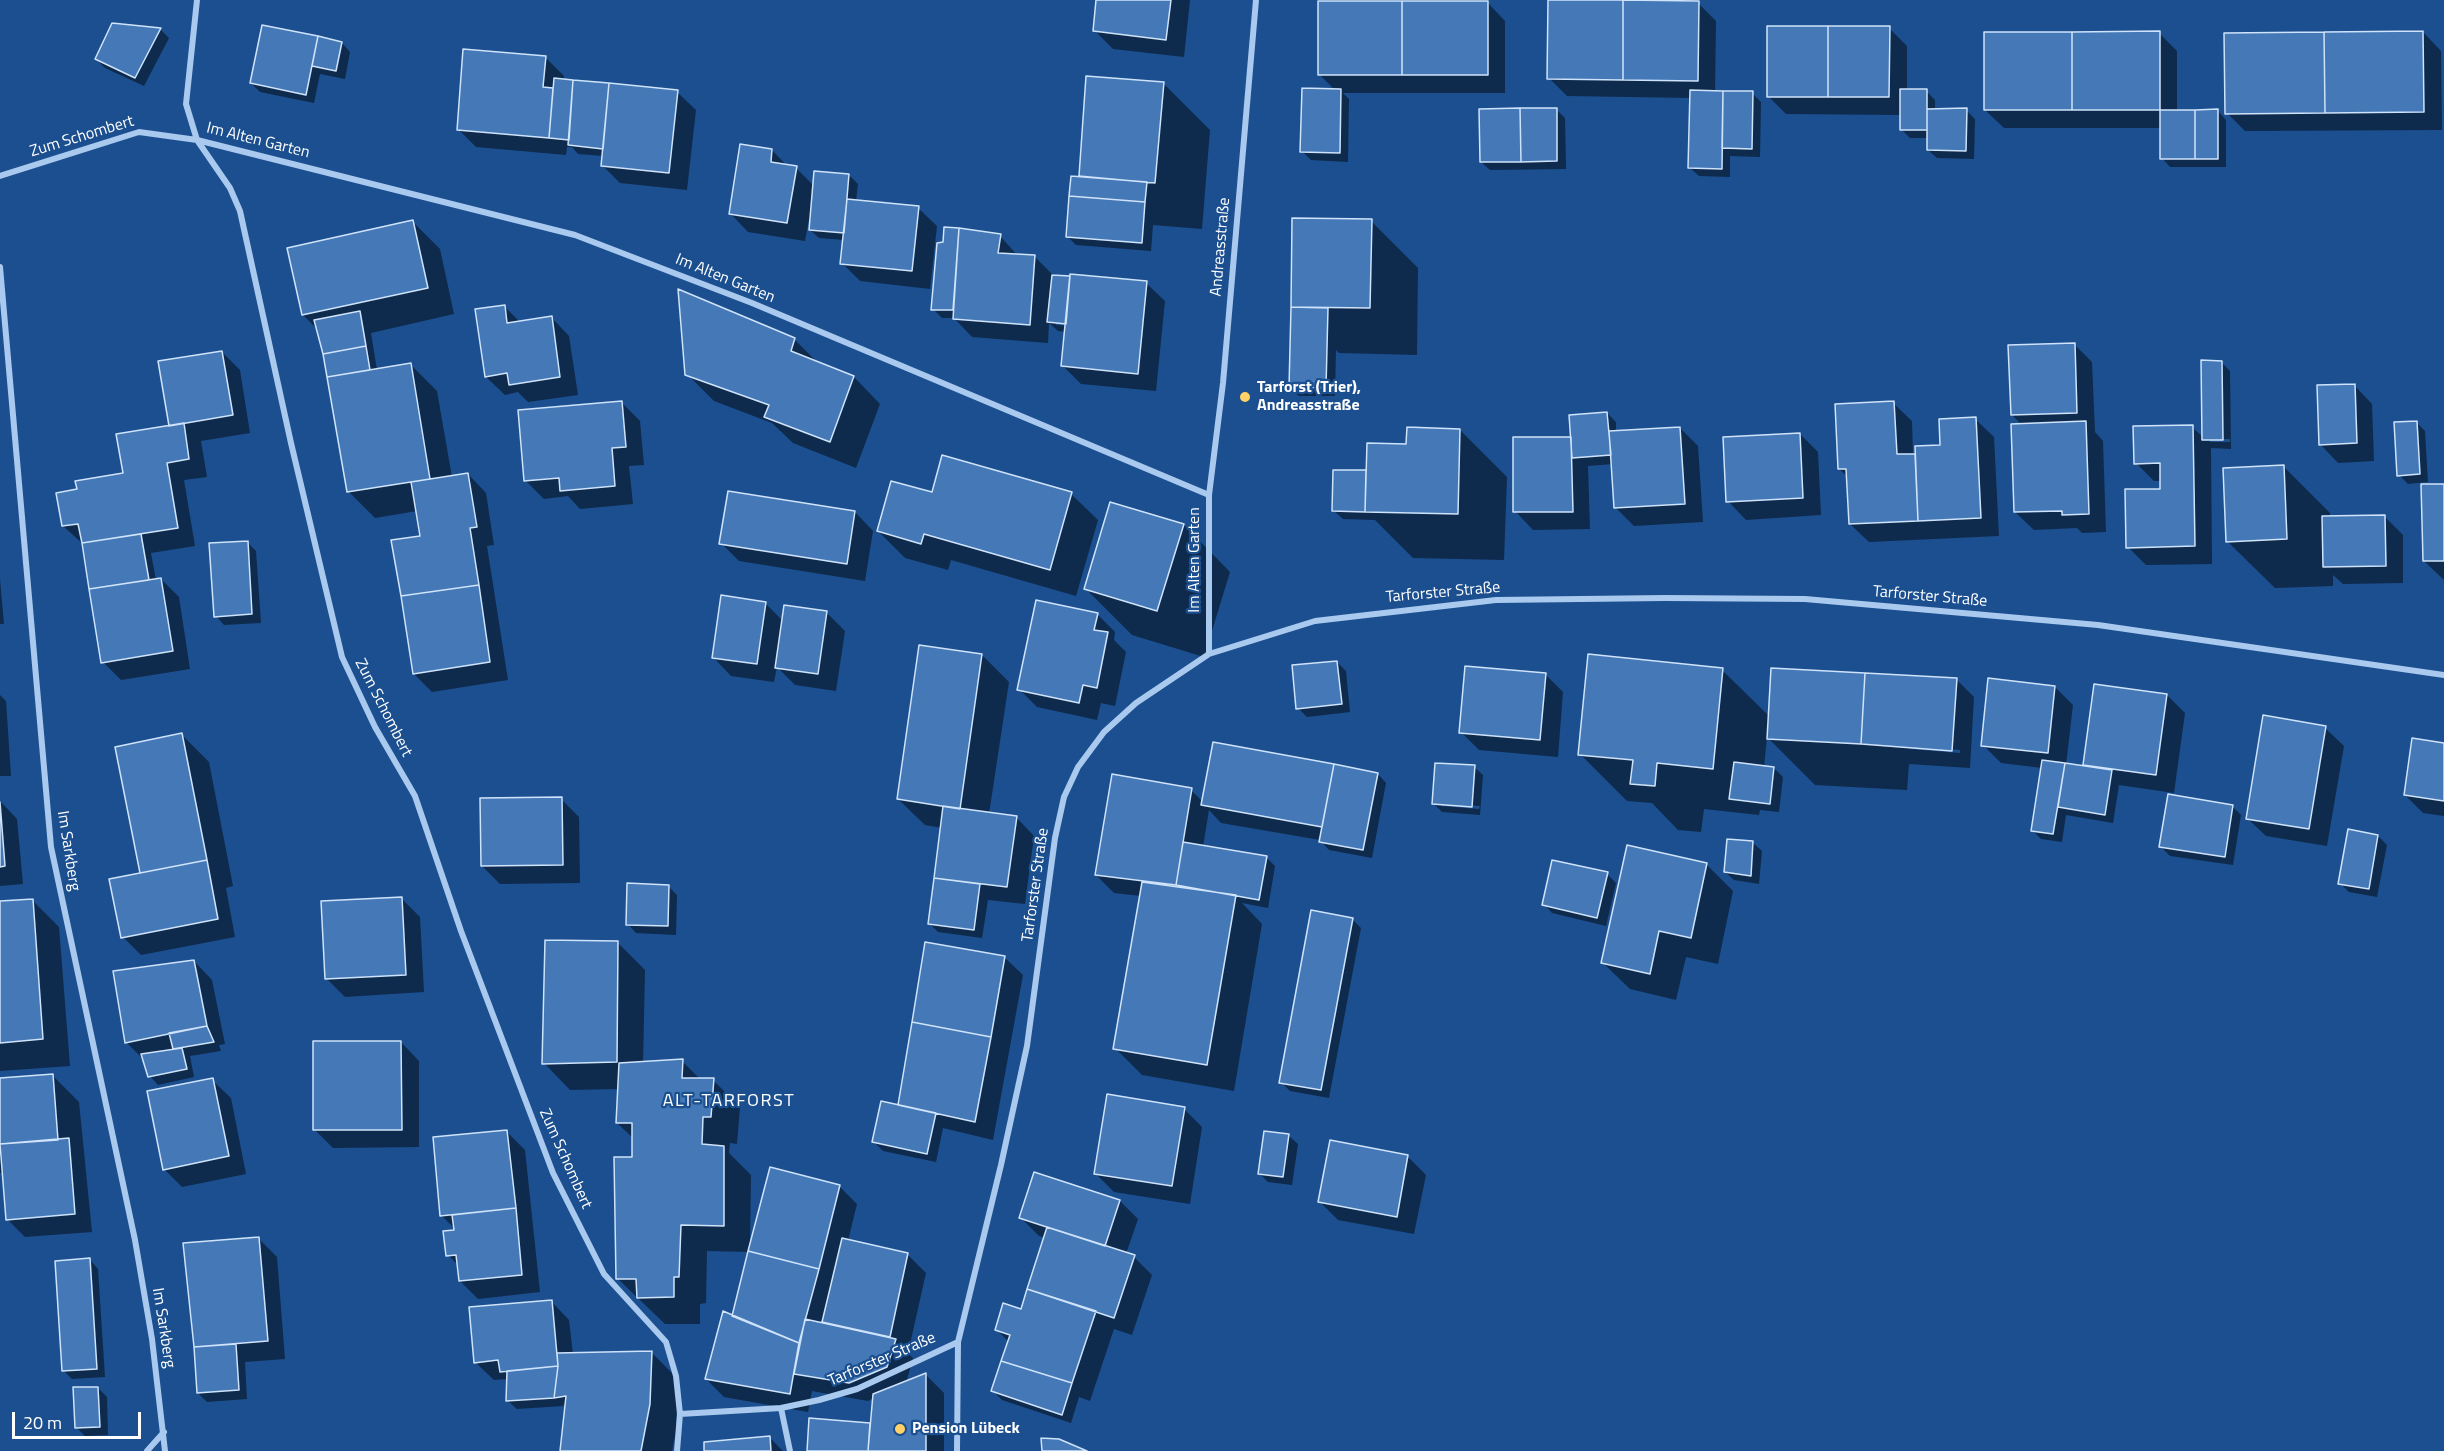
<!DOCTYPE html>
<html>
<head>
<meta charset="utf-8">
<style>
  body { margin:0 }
  #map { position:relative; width:2444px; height:1451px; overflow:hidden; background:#1b4f8f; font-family:"Titillium Web",sans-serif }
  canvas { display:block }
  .scale { position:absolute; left:12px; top:1412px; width:129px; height:27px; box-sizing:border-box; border:3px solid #fff; border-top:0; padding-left:8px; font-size:18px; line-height:21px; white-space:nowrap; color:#fff; -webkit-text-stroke:4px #1b4f8f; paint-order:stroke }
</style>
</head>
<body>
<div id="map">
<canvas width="2444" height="1451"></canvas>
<div class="scale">20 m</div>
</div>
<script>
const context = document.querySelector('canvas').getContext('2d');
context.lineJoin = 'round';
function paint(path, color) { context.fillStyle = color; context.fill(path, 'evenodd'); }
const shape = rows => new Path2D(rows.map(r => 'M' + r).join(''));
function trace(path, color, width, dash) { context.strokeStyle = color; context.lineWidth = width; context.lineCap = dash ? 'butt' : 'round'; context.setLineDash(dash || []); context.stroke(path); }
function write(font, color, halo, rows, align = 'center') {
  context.font = font + ' "Titillium Web",sans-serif'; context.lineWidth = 4.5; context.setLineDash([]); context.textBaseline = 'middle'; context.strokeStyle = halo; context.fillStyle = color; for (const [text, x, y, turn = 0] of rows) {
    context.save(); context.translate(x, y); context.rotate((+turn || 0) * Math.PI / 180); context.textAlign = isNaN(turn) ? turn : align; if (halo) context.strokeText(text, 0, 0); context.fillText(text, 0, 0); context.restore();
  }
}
const shadow = shape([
  [1098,0,1190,0,1184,57,1113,49,1095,31],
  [1487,2,1505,21,1505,93,1343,93,1349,99,1348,162,1311,160,1302,151,1335,90,1320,75],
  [1698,3,1716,21,1715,92,1752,93,1761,102,1760,157,1730,156,1730,177,1699,176,1690,168,1691,98,1567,96,1549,78],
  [263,27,342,43,350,52,345,79,320,74,314,103,260,92,251,83],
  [1889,28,1907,46,1907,91,1926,91,1935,100,1935,110,1966,110,1975,119,1974,159,1937,158,1928,150,1928,138,1910,138,1901,129,1901,115,1786,114,1768,96],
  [160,29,169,38,144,86,105,68,96,59],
  [2423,32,2441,51,2442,130,2245,131,2227,113],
  [2159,33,2177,51,2177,111,2218,111,2226,120,2226,167,2170,167,2162,158,2161,128,2004,128,1985,110],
  [546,58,564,76,563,80,677,92,696,110,687,190,620,183,602,165,603,156,578,154,572,147,567,147,566,155,476,147,458,129],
  [1088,78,1163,83,1210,130,1202,229,1153,225,1151,251,1076,245,1067,236,1080,178],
  [1556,109,1565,118,1566,169,1490,170,1481,162],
  [772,150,787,166,796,168,814,186,849,175,858,184,856,201,918,208,937,226,930,289,860,281,842,263,844,240,819,238,810,230,811,219,809,219,805,241,748,232,730,213],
  [1294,220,1371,221,1418,268,1417,355,1339,353,1336,350,1335,396,1299,396,1290,387],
  [413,222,440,249,454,314,371,333,377,370,410,364,437,391,452,477,468,474,486,493,494,545,487,546,508,680,432,692,414,674,421,537,417,511,375,518,348,491,329,377,318,330,303,315],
  [959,230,1000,236,1018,256,1035,257,1053,275,1146,283,1165,301,1156,391,1081,384,1063,366,1066,332,1058,331,1049,323,1048,343,972,337,954,318,942,318,933,309,944,244],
  [1056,322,1072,323,1072,326,1056,325],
  [504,306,520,322,551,317,569,336,578,395,528,402,518,392,505,395,486,377],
  [794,339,818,363,854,377,880,404,856,468,793,443,772,423,714,401,687,374],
  [2074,344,2092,362,2095,432,2103,441,2106,532,2082,533,2077,528,2034,530,2015,512,2022,425,2012,415],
  [222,352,240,370,250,433,201,441,207,477,184,480,195,546,151,553,156,580,161,579,179,597,190,669,121,680,103,662,83,544,63,526,78,490,124,475,170,427],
  [2221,362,2230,371,2231,449,2211,448,2212,564,2146,565,2128,547,2162,491,2162,481,2154,481,2136,463,2192,427,2204,438],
  [2210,439,2230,439,2230,442,2210,442],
  [2354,385,2372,404,2374,461,2338,463,2320,444],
  [622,403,640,421,644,465,629,466,633,504,580,509,568,496,544,499,525,480],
  [1893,403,1912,421,1913,455,1942,447,1975,419,1994,437,1999,536,1869,542,1850,524,1848,477,1839,469],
  [1607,413,1616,422,1616,432,1680,428,1698,446,1703,522,1634,526,1616,508,1613,464,1588,466,1590,529,1533,530,1515,511,1572,438],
  [2416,422,2425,431,2428,482,2408,484,2399,475],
  [1460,430,1507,477,1504,560,1413,558,1375,520,1343,519,1334,511,1334,471,1368,472,1408,446],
  [1800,434,1818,452,1821,515,1746,520,1728,501],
  [2283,466,2330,513,2330,518,2385,517,2403,535,2403,583,2343,584,2333,575,2333,586,2275,588,2228,542],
  [2444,485,2444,580,2424,561],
  [933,494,1071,494,1098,520,1076,596,951,560,948,570,905,558,878,531],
  [855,512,873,531,865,581,739,561,721,543],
  [1184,525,1230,572,1204,657,1132,635,1085,588],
  [247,542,256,551,261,623,224,625,216,616],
  [0,579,4,624,0,624],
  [765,603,783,621,827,613,845,631,836,691,795,685,777,667,774,682,731,676,713,657],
  [1097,614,1115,632,1114,640,1126,652,1115,706,1101,703,1097,720,1037,707,1019,689],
  [982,655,1009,682,989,814,1016,817,1034,836,1025,904,988,900,982,938,938,932,929,923,942,828,925,825,898,799],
  [1337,662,1346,671,1350,712,1307,717,1298,708],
  [1722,670,1770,717,1956,679,1974,697,1970,768,1909,764,1907,790,1815,785,1767,737,1764,767,1774,768,1783,777,1779,812,1760,810,1759,815,1704,809,1701,832,1678,830,1652,803,1627,801,1580,754],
  [1910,746,1960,750,1960,753,1910,749],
  [1545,674,1563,692,1558,757,1479,750,1461,732],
  [2055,687,2073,705,2066,765,2087,768,2084,765,2167,695,2185,713,2174,793,2119,785,2113,823,2066,815,2062,842,2041,839,2032,830,2042,768,2001,763,1983,745],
  [0,695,6,701,11,776,0,776],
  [2325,728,2344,746,2327,846,2266,836,2247,818],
  [182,735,209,762,233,886,226,888,235,937,141,955,123,937],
  [2444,744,2444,816,2423,813,2405,795],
  [1474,767,1483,775,1480,815,1442,812,1433,803],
  [1441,803,1480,806,1479,809,1441,806],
  [1378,774,1386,783,1372,858,1329,850,1320,840,1221,823,1209,810,1203,847,1266,857,1275,866,1268,908,1242,903,1262,924,1234,1091,1142,1075,1115,1048,1141,896,1114,893,1096,875,1191,790,1203,802],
  [561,799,579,817,580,883,500,884,482,866],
  [0,801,17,819,23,884,0,886],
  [2232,806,2241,815,2233,865,2170,856,2161,847],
  [2378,836,2387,845,2377,897,2349,892,2340,883],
  [1753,843,1762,851,1759,884,1734,880,1725,872],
  [1706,864,1733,891,1718,964,1686,957,1676,1000,1630,989,1603,963],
  [1607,874,1616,883,1606,926,1552,913,1544,904],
  [668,886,677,895,676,935,636,933,628,924],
  [401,898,420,917,424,992,345,997,326,978],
  [32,900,59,927,70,1066,0,1071,0,903],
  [1352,919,1361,928,1329,1098,1290,1091,1281,1082],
  [618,943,645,970,643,1063,682,1061,701,1080,713,1080,740,1107,737,1144,730,1143,729,1153,751,1175,750,1245,839,1186,857,1204,848,1241,908,1255,926,1273,908,1353,913,1358,906,1383,926,1375,944,1393,944,1451,809,1451,811,1420,872,1425,874,1398,868,1401,812,1391,808,1412,724,1397,706,1379,733,1318,750,1252,707,1251,706,1303,700,1304,700,1324,665,1324,617,1278,634,1159,634,1139,617,1123,619,1089,570,1090,544,1063],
  [1004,957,1023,975,993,1140,943,1128,936,1162,883,1151,874,1142],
  [194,961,212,980,225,1044,219,1045,221,1051,190,1056,194,1077,158,1085,150,1076,144,1060,126,1042],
  [401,1042,419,1061,419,1147,333,1148,315,1130],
  [52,1075,79,1102,92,1232,25,1237,7,1219,3,1173,0,1173,0,1080],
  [212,1080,231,1098,246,1174,182,1187,164,1169],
  [1184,1109,1202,1127,1190,1204,1114,1192,1096,1174],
  [507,1132,525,1150,540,1292,478,1299,460,1281,459,1266,448,1255,455,1229,441,1215],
  [1289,1136,1298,1144,1292,1185,1268,1182,1259,1173],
  [1408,1157,1426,1175,1414,1234,1338,1220,1320,1202],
  [1120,1201,1138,1219,1126,1254,1134,1257,1152,1275,1132,1335,1114,1329,1090,1401,1079,1397,1071,1423,1002,1400,993,1391,1009,1342,996,1329,1022,1311,1045,1238,1039,1236,1021,1218],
  [259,1239,277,1257,285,1359,245,1362,247,1399,207,1402,198,1393,195,1345],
  [90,1260,98,1269,105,1377,72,1379,63,1370],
  [551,1301,569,1320,573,1354,651,1352,678,1379,676,1432,672,1451,562,1451,566,1408,563,1404,563,1406,517,1409,508,1401,509,1379,494,1380,475,1362],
  [98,1388,107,1397,108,1435,85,1436,76,1427],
  [770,1438,783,1451,706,1451]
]);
const building = shape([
  [1096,0,1171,0,1166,40,1093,31,1096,0],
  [1548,0,1623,0,1623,80,1547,79,1548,0],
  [1623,0,1699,1,1698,81,1623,80,1623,0],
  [1318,1,1402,1,1402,75,1318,75,1318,1],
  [1402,1,1488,1,1488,75,1402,75,1402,1],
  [112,23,161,28,135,78,95,59,112,23],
  [262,25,318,36,306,95,250,83,262,25],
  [1767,26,1828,26,1828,97,1767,97,1767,26],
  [1828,26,1890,26,1889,97,1828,97,1828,26],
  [2160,31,2160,110,2072,110,2072,32,2160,31],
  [2423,31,2424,112,2325,113,2324,32,2423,31],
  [1984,32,2072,32,2072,110,1984,110,1984,32],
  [2324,32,2325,113,2225,114,2224,33,2324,32],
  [318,36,342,42,336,71,312,66,318,36],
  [463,49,546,56,543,87,553,88,549,138,457,130,463,49],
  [1086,76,1164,82,1155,183,1079,176,1086,76],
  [554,78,573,80,569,140,549,138,554,78],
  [573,80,609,83,603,149,568,145,573,80],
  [609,83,678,90,669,173,601,166,609,83],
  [1302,88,1341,89,1340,153,1300,152,1302,88],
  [1900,89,1927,89,1927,130,1900,130,1900,89],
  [1690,90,1723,91,1722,169,1688,168,1690,90],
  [1723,91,1753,91,1752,149,1722,148,1723,91],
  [1520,108,1521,162,1480,162,1479,109,1520,108],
  [1520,108,1557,108,1557,161,1521,162,1520,108],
  [1967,108,1966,151,1927,150,1927,109,1967,108],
  [2218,109,2218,159,2195,159,2195,110,2218,109],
  [2160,110,2195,110,2195,159,2160,159,2160,110],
  [740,144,772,149,771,162,797,166,787,223,729,214,740,144],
  [814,171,849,174,844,233,809,230,814,171],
  [1071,176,1147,182,1145,202,1069,196,1071,176],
  [1069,196,1145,202,1142,243,1066,237,1069,196],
  [847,199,919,206,912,271,840,264,847,199],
  [1292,218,1372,219,1370,308,1291,307,1292,218],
  [413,220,428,288,302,315,287,248,413,220],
  [944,227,959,228,953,310,931,310,937,243,943,242,944,227],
  [959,228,1001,234,998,253,1035,255,1030,325,953,319,959,228],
  [1070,274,1147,281,1138,374,1061,366,1070,274],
  [1052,275,1070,276,1066,324,1047,322,1052,275],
  [678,289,795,338,791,351,854,376,830,442,764,417,769,405,685,375,678,289],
  [505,305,507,323,552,316,560,377,509,385,507,373,485,377,475,309,505,305],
  [1291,307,1328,308,1326,388,1289,387,1291,307],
  [360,311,366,346,323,354,314,320,360,311],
  [2075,343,2077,413,2011,415,2008,345,2075,343],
  [366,346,370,370,327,377,323,354,366,346],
  [222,351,233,415,169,426,158,361,222,351],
  [2201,360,2222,361,2223,440,2202,440,2201,360],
  [411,363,430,479,347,492,327,377,411,363],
  [2355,384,2357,443,2319,445,2317,385,2355,384],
  [622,401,626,447,612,448,615,486,560,491,559,478,524,481,518,410,622,401],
  [1894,401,1897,454,1915,454,1918,521,1849,524,1846,469,1838,469,1835,404,1894,401],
  [1607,412,1611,455,1572,458,1569,415,1607,412],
  [1976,417,1981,518,1918,521,1915,446,1940,445,1939,419,1976,417],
  [2086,421,2089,514,2062,515,2062,511,2014,512,2011,424,2086,421],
  [2417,421,2420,474,2397,476,2394,422,2417,421],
  [184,423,189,459,167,463,178,528,82,543,78,524,62,526,56,493,77,489,75,481,123,473,116,434,184,423],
  [2193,425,2195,546,2126,548,2125,489,2160,489,2160,463,2134,464,2133,426,2193,425],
  [1407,427,1460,429,1458,514,1365,512,1367,443,1406,444,1407,427],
  [1680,427,1685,504,1614,508,1609,431,1680,427],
  [1800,433,1803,498,1726,502,1723,437,1800,433],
  [1513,437,1571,437,1573,512,1513,512,1513,437],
  [942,455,1072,492,1050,570,924,534,921,544,877,531,891,481,932,492,942,455],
  [2284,465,2287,539,2226,542,2223,468,2284,465],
  [1333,470,1366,470,1365,512,1332,511,1333,470],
  [468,473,477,527,470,528,479,585,401,596,391,540,420,536,411,482,468,473],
  [2421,484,2444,484,2444,561,2423,561,2421,484],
  [728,491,855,511,847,564,719,544,728,491],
  [1110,502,1184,524,1157,611,1084,589,1110,502],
  [2385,515,2386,566,2323,567,2322,516,2385,515],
  [141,534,149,580,89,589,82,543,141,534],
  [248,541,252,614,214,617,209,543,248,541],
  [161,578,173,651,101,663,89,589,161,578],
  [479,585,490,662,413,674,401,596,479,585],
  [721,595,766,602,757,664,712,658,721,595],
  [1036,600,1098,613,1094,630,1108,632,1097,688,1083,685,1079,703,1017,690,1036,600],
  [784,605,827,611,818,674,775,668,784,605],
  [919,645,982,654,960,809,897,799,919,645],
  [1588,654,1723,668,1713,769,1657,763,1655,786,1630,784,1633,760,1578,755,1588,654],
  [1337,661,1342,704,1296,709,1292,665,1337,661],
  [1465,666,1546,673,1540,740,1459,733,1465,666],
  [1771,668,1865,673,1861,744,1767,739,1771,668],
  [1865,673,1957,678,1952,751,1861,744,1865,673],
  [1988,678,2055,686,2048,753,1981,746,1988,678],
  [2094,684,2167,694,2156,775,2083,765,2094,684],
  [2263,715,2326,726,2309,829,2246,819,2263,715],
  [182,733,207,860,140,873,115,747,182,733],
  [2412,738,2444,743,2444,801,2404,795,2412,738],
  [1213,742,1334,764,1322,827,1201,805,1213,742],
  [2042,760,2065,763,2053,834,2031,831,2042,760],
  [1734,762,1774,767,1770,804,1729,799,1734,762],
  [1435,763,1475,765,1472,807,1432,804,1435,763],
  [2065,763,2112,770,2105,815,2058,807,2065,763],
  [1334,764,1378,773,1363,850,1319,842,1334,764],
  [1112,774,1192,788,1176,885,1095,875,1112,774],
  [2168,794,2233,805,2225,857,2159,847,2168,794],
  [562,797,563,865,481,866,480,798,562,797],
  [0,802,5,866,0,867,0,802],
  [943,806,1017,816,1007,887,934,878,943,806],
  [2348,829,2378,835,2369,889,2338,884,2348,829],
  [1727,839,1753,841,1751,876,1724,872,1727,839],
  [1183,842,1267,856,1259,900,1176,885,1183,842],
  [1627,845,1707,863,1691,938,1659,931,1650,974,1601,963,1627,845],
  [207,860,218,919,121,938,109,879,207,860],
  [1552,860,1608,872,1597,918,1542,905,1552,860],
  [934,878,980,884,974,930,928,924,934,878],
  [1142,882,1236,895,1207,1065,1113,1049,1142,882],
  [627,883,669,885,668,926,626,925,627,883],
  [402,897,406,975,325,979,321,901,402,897],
  [33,899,43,1039,0,1043,0,901,33,899],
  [1311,910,1353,918,1321,1090,1279,1083,1311,910],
  [545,940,618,941,617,1062,542,1064,545,940],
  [925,942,1005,956,991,1037,912,1022,925,942],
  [194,960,207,1026,125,1043,113,971,194,960],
  [912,1022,991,1037,975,1122,898,1105,912,1022],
  [207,1026,214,1042,173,1049,169,1033,207,1026],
  [313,1041,401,1041,402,1130,313,1130,313,1041],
  [182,1048,187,1069,148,1077,141,1054,182,1048],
  [683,1059,682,1078,714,1078,711,1117,703,1117,702,1144,724,1146,724,1226,681,1225,679,1277,674,1277,674,1297,637,1298,636,1279,616,1279,614,1157,632,1157,632,1123,616,1123,619,1063,683,1059],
  [53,1074,58,1140,0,1144,0,1078,53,1074],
  [213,1078,229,1156,163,1170,147,1091,213,1078],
  [1107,1094,1185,1107,1172,1186,1094,1174,1107,1094],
  [881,1101,936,1113,927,1154,872,1142,881,1101],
  [507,1130,516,1208,440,1216,433,1137,507,1130],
  [1264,1131,1289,1134,1283,1177,1258,1174,1264,1131],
  [69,1138,75,1214,6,1220,0,1144,69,1138],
  [1330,1140,1408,1155,1397,1217,1318,1202,1330,1140],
  [770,1167,840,1185,819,1269,748,1251,770,1167],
  [1034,1172,1120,1200,1105,1246,1019,1218,1034,1172],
  [516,1208,522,1275,459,1281,456,1255,446,1256,443,1231,454,1230,452,1215,516,1208],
  [1047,1227,1135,1255,1114,1318,1027,1289,1047,1227],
  [259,1237,268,1341,194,1347,183,1243,259,1237],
  [842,1238,908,1253,890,1337,822,1322,842,1238],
  [748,1251,819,1269,799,1343,732,1316,748,1251],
  [90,1258,97,1369,62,1371,55,1261,90,1258],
  [1027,1289,1096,1311,1072,1383,1001,1361,1010,1335,995,1330,1003,1303,1021,1309,1027,1289],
  [552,1300,558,1366,500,1372,498,1360,474,1363,469,1307,552,1300],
  [723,1311,799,1343,790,1394,705,1379,723,1311],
  [805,1319,896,1339,887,1367,849,1383,794,1374,805,1319],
  [236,1344,239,1390,197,1393,194,1347,236,1344],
  [652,1351,650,1404,641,1451,560,1451,566,1396,554,1398,558,1366,557,1353,652,1351],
  [1001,1361,1072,1383,1062,1415,991,1391,1001,1361],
  [558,1366,554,1398,506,1401,507,1371,558,1366],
  [926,1373,926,1451,868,1451,873,1394,926,1373],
  [73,1387,98,1387,100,1427,75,1428,73,1387],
  [809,1418,870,1423,868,1451,807,1451,809,1418],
  [770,1436,771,1451,704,1451,704,1442,770,1436],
  [1041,1438,1059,1439,1087,1451,1042,1451,1041,1438]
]);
const street = shape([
  [197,0,186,104,197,140,230,188,240,211,291,443,342,657,375,727,415,796,461,931,553,1173,604,1274,666,1342,676,1376,680,1414,677,1451],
  [0,176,139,132,197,140,575,235,752,303,1209,495],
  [0,267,51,847,135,1240,152,1339,165,1451],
  [1209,654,1209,495,1223,383,1256,0],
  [781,1408,819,1400,857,1389,958,1342],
  [680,1414,781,1408,790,1451],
  [147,1451,164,1432],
  [957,1451,958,1342,1001,1165,1027,1046,1055,838,1064,797,1078,767,1104,732,1136,703,1209,654,1315,621,1496,600,1665,598,1805,599,2098,625,2444,675]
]);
const markers = [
  [1245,397,6,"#ffd166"],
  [900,1429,6,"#ffd166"]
];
const streetNames = [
  ["Zum Schombert",82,137,-17],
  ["Im Alten Garten",258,141,14],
  ["Andreasstraße",1221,247,-85],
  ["Im Alten Garten",725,279,22],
  ["Im Alten Garten",1195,560,-90],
  ["Tarforster Straße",1443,593,-5],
  ["Tarforster Straße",1930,597,5],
  ["Zum Schombert",383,708,63],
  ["Im Sarkberg",68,851,81],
  ["Tarforster Straße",1036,885,-82],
  ["Zum Schombert",565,1159,66],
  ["Im Sarkberg",163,1328,81],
  ["Tarforster Straße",882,1360,-23]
];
const poiNames = [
  ["Tarforst (Trier),",1257,388],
  ["Andreasstraße",1257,406],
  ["Pension Lübeck",912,1429]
];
const neighbourhoodNames = [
  ["ALT-TARFORST",729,1102]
];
paint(shadow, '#0007');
paint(building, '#4478b7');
trace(building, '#cfe3fa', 1.5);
trace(street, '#a9c9ee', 6);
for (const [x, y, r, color] of markers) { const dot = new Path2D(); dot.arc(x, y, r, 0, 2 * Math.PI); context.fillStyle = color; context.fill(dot); trace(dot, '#1b4f8f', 2); }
write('16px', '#fff', '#1b4f8f', streetNames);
write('bold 16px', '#fff', '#1b4f8f', poiNames, 'left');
context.letterSpacing = '1.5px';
write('18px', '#fff', '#1b4f8f', neighbourhoodNames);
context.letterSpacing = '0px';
</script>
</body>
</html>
